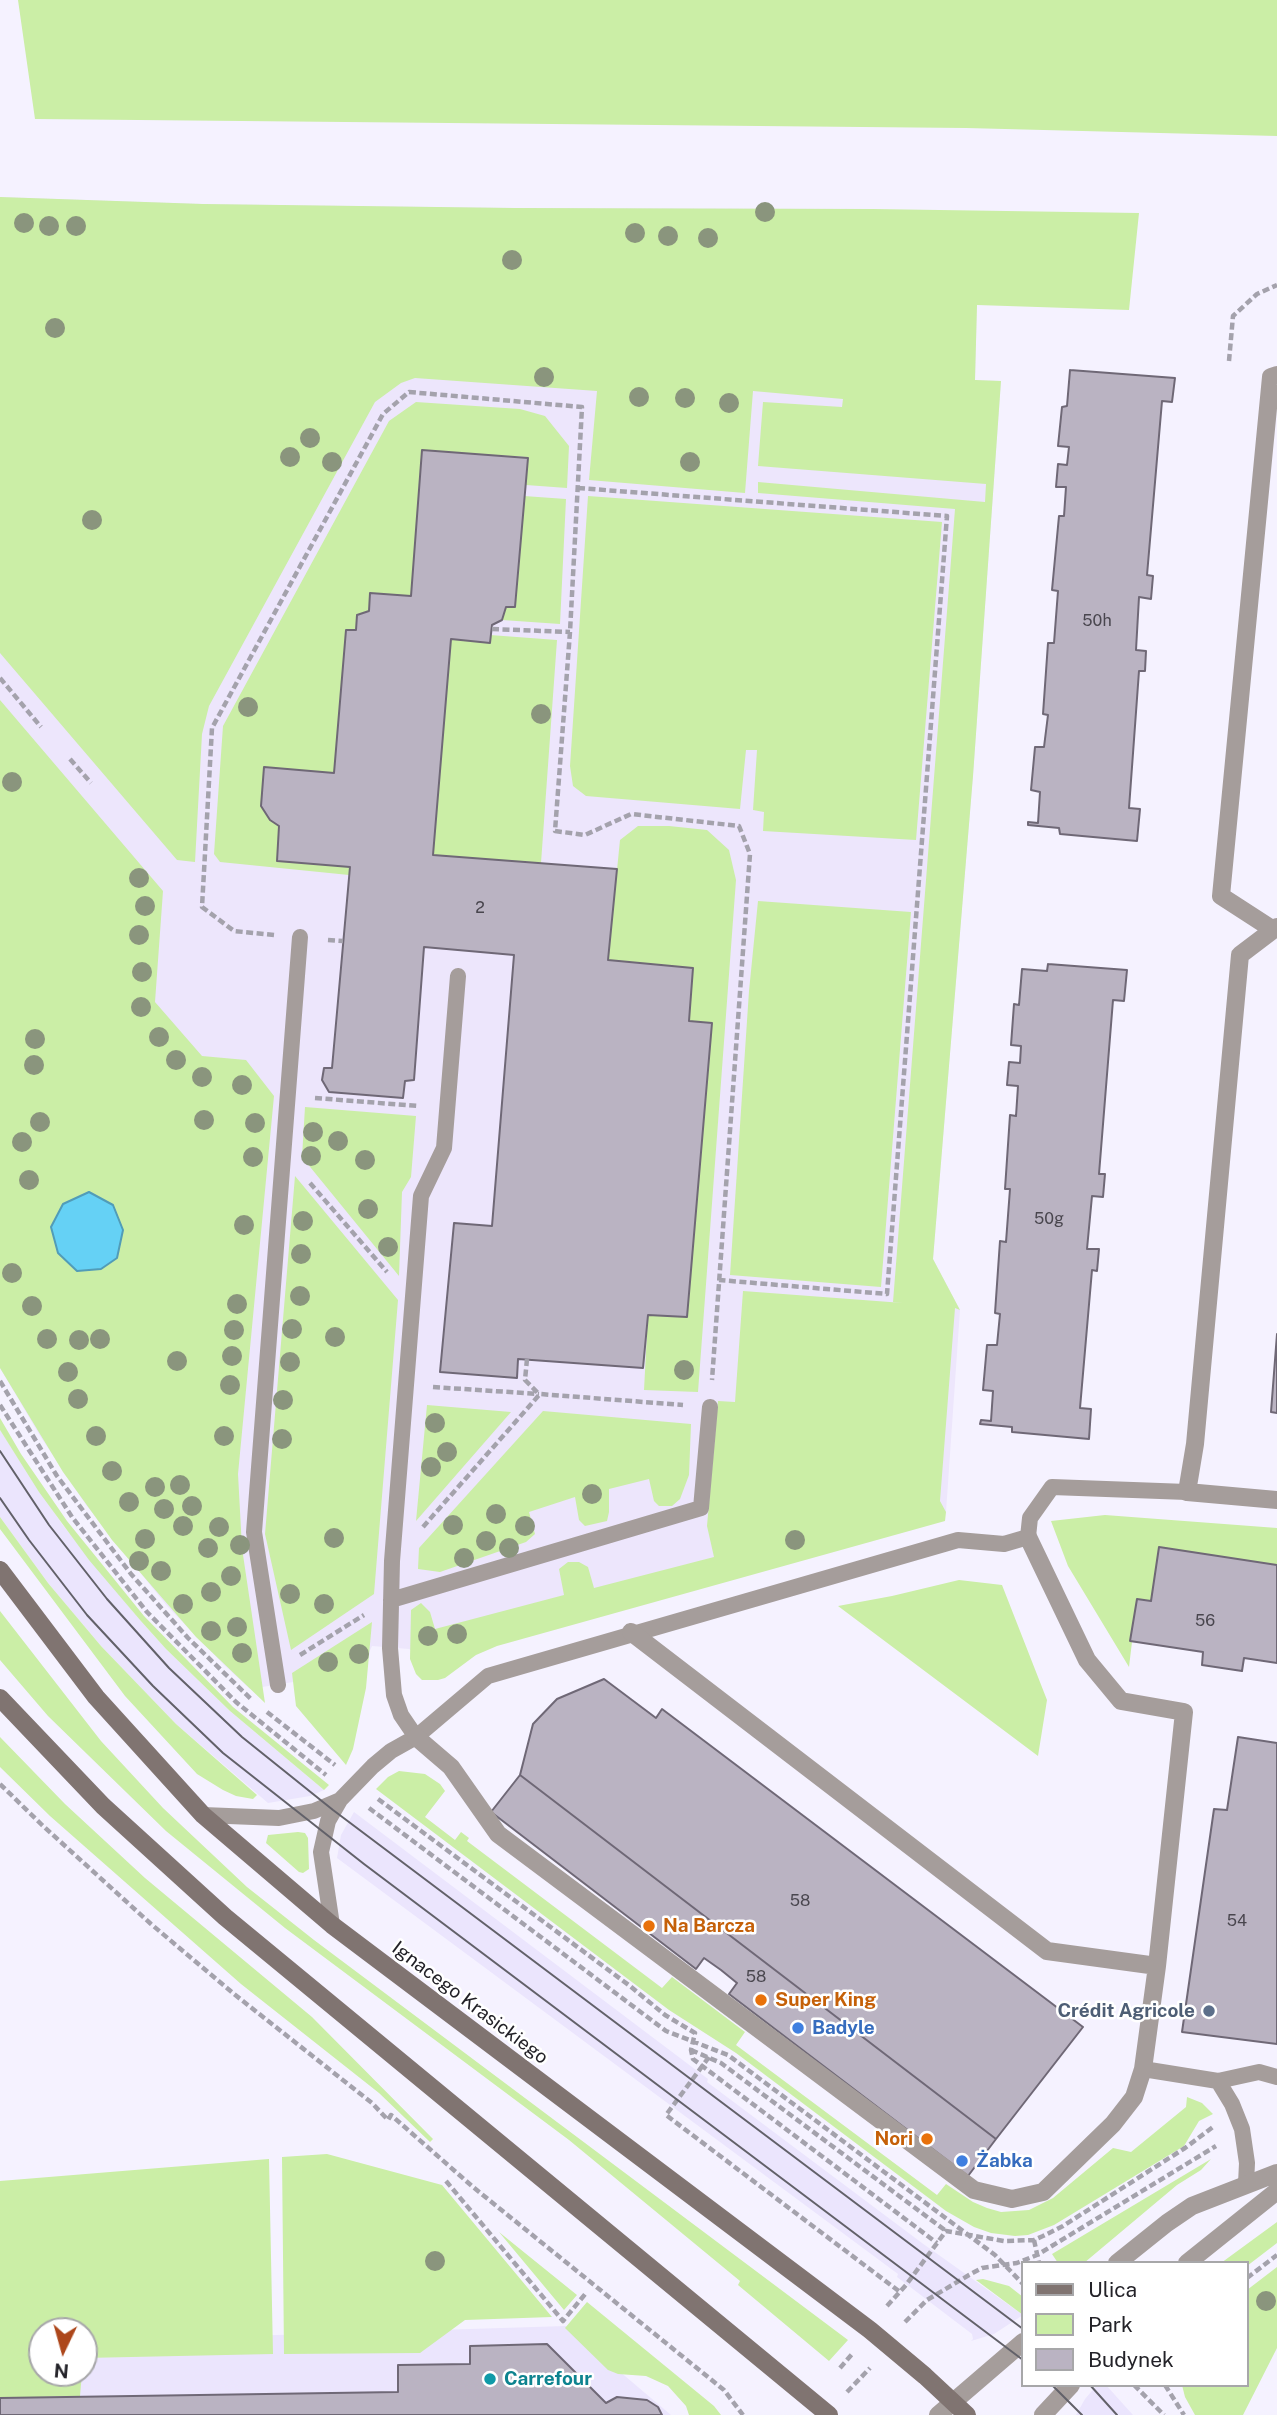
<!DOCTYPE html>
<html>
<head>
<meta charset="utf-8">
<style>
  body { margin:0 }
  #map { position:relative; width:1277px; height:2415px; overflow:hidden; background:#f5f2ff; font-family:"Public Sans",sans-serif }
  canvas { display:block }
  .legend { position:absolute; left:1021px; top:2261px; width:228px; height:126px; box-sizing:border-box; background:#fff; border:2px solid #a7a7a9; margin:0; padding:9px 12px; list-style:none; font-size:21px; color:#232228 }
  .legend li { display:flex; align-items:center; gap:14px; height:35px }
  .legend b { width:35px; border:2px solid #a7a7a9 }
  .north { position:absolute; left:28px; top:2317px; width:70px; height:70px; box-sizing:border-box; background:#fff; border:2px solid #a7a7a9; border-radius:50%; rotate:185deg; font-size:19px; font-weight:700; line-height:28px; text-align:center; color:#232228 }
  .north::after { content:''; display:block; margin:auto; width:24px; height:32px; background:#ad471b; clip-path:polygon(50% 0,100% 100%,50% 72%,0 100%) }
</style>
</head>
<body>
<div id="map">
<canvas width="1277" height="2415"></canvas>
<ul class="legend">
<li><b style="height:9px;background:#807471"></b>Ulica</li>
<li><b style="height:19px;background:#cbeea6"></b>Park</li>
<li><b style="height:19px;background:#bab3c2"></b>Budynek</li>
</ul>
<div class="north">N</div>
</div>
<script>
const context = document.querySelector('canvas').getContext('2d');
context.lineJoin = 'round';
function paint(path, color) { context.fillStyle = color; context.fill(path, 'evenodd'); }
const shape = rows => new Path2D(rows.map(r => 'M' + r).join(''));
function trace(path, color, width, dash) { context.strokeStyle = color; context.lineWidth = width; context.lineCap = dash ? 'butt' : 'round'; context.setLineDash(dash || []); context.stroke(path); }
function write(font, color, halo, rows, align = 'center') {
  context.font = font + ' "Public Sans",sans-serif'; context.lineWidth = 5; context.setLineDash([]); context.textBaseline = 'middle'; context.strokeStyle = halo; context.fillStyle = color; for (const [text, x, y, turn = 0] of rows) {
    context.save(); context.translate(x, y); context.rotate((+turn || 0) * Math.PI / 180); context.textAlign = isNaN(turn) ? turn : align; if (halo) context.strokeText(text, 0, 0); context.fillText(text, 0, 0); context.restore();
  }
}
const built = shape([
  [0,1430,62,1524,140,1620,166,1649,230,1711,324,1790,310,1796,268,1803,176,1724,101,1646,48,1583,0,1517],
  [354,1812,688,2064,708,2079,707,2082,922,2243,1023,2315,994,2334,971,2341,973,2339,972,2334,897,2277,898,2274,337,1858,341,1835],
  [566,2326,671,2415,0,2415,0,2344,42,2373,84,2373,84,2341],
  [1097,2385,1106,2385,1133,2415,1076,2415,1085,2399]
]);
const education = shape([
  [0,197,203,204,515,208,873,209,977,304,975,380,1001,381,973,776,933,1259,960,1310,946,1512,422,1657,409,1649,372,1646,361,1671,250,1689,224,1665,167,1606,86,1505,40,1436,0,1368]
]);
const green = shape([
  [18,0,1277,0,1277,136,966,128,35,119],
  [0,197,203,204,515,208,873,209,1139,213,1129,310,977,305,975,380,1001,381,973,776,933,1259,960,1310,955,1308,940,1501,946,1512,945,1521,497,1646,476,1655,445,1678,438,1680,422,1680,416,1674,410,1659,411,1610,421,1603,430,1612,435,1629,564,1595,559,1569,568,1562,579,1562,588,1567,594,1588,714,1557,707,1526,718,1401,735,1402,743,1291,903,1303,893,1302,955,509,758,493,758,482,985,502,986,484,758,466,763,402,842,407,843,399,753,391,745,493,589,480,597,391,415,378,401,383,375,402,209,706,202,734,195,862,177,860,0,653],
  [416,402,520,409,545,416,569,446,567,488,526,485,527,457,422,451,411,596,371,593,369,611,357,615,356,630,346,630,334,773,264,767,261,806,270,820,279,826,277,861,350,867,349,875,220,862,214,854,223,726,389,421],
  [524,496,566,499,560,624,502,620],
  [588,496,942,522,916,840,763,831,764,812,753,810,757,750,746,750,740,809,586,796,573,786,570,766],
  [490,635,557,640,541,863,433,855,451,639,489,643],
  [0,700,163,891,155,1002,202,1056,246,1060,274,1096,238,1474,242,1548,265,1703,196,1637,112,1540,63,1472,0,1368],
  [638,826,669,826,707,830,729,850,736,880,698,1392,644,1390,648,1315,687,1317,711,1023,689,1021,693,968,608,960,620,840],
  [758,901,911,912,881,1287,730,1275,749,991],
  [305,1107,416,1116,411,1177,402,1192,399,1276,302,1157],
  [295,1176,398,1300,374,1594,291,1650,265,1534],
  [427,1405,511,1412,416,1521],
  [543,1411,691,1424,689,1475,680,1499,672,1506,659,1506,654,1501,649,1479,609,1489,609,1512,607,1521,585,1526,579,1520,575,1497,529,1512,535,1534,526,1542,440,1572,418,1569,419,1548],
  [0,1418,21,1454,67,1521,144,1616,233,1707,329,1785,324,1790,230,1711,166,1649,140,1620,89,1560,39,1492,0,1430],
  [1105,1515,1277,1528,1277,1565,1159,1547,1151,1601,1137,1600,1129,1667,1068,1566,1051,1521],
  [0,1517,48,1583,101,1646,176,1724,257,1795,253,1799,236,1796,223,1790,197,1774,125,1696,0,1529],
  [959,1580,1002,1585,1047,1700,1038,1756,838,1606,892,1596],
  [0,1611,101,1741,163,1808,247,1887,314,1940,848,2340,829,2361,738,2285,740,2281,569,2140,285,1928,166,1831,48,1716,0,1660],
  [372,1622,366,1688,353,1749,346,1765,296,1706,292,1673],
  [0,1737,65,1804,145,1878,312,2017,433,2139,430,2142,379,2093,241,1984,50,1816,0,1767],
  [399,1771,425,1774,440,1784,445,1791,425,1817,455,1840,461,1832,469,1838,467,1841,662,1988,672,1977,745,2032,736,2045,937,2195,946,2184,973,2202,987,2208,1001,2212,1029,2210,1053,2198,1113,2148,1131,2152,1186,2107,1187,2097,1202,2103,1213,2114,1199,2121,1184,2146,1054,2225,1028,2235,1015,2236,991,2233,974,2227,946,2211,736,2053,669,2010,376,1789,388,1777],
  [298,1832,305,1833,308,1838,309,1869,303,1873,299,1872,266,1843,268,1835],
  [327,2154,442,2185,552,2317,465,2320,420,2353,284,2354,282,2157],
  [269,2159,273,2354,84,2358,84,2331,42,2331,42,2373,82,2373,80,2396,0,2398,0,2181],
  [1211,2159,1201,2170,1177,2185,1084,2263,1058,2263,1052,2254],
  [1277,2222,1277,2243,1247,2266,1247,2263,1221,2263],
  [499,2232,577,2295,564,2310],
  [1277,2267,1277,2348,1243,2415,1195,2415,1185,2397,1182,2385,1247,2385,1247,2290],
  [983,2279,1009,2286,1023,2297,1023,2315,976,2280],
  [587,2302,714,2406,721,2415,689,2415,686,2406,668,2386,646,2376,618,2374,608,2370,565,2328]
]);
const water = shape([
  [89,1192,113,1205,123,1230,117,1258,101,1269,77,1271,58,1253,51,1227,63,1204,89,1192]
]);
const building = shape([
  [1070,370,1175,378,1172,402,1162,401,1147,575,1153,576,1151,599,1139,597,1136,650,1146,651,1145,671,1139,671,1129,808,1140,809,1137,841,1060,834,1059,828,1028,825,1028,822,1038,823,1040,792,1031,790,1035,747,1044,747,1048,715,1043,714,1048,643,1054,643,1058,591,1052,590,1059,516,1064,516,1066,487,1056,487,1058,464,1067,465,1069,447,1058,446,1062,407,1067,406,1070,370],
  [422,450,528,458,515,607,506,607,502,620,492,625,490,643,451,639,433,855,617,869,608,960,693,968,689,1021,712,1023,687,1317,648,1315,643,1368,518,1359,517,1378,440,1372,454,1223,492,1226,514,955,424,947,414,1080,405,1081,403,1098,329,1092,322,1080,324,1068,332,1068,350,867,277,861,279,826,270,820,261,806,264,767,334,773,346,630,356,630,357,615,369,611,370,593,411,596,422,450],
  [1048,964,1127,970,1124,1001,1113,1000,1099,1174,1105,1174,1103,1197,1092,1196,1087,1249,1099,1249,1097,1271,1092,1270,1080,1408,1091,1409,1089,1439,1012,1432,1012,1427,980,1424,981,1420,991,1421,993,1391,983,1390,987,1345,997,1345,1000,1314,995,1313,1000,1241,1006,1242,1010,1189,1005,1189,1010,1115,1016,1116,1018,1086,1007,1085,1009,1062,1020,1063,1021,1046,1011,1045,1014,1004,1019,1005,1022,969,1047,971,1048,964],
  [1277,1334,1277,1413,1271,1412,1277,1334],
  [1159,1547,1277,1565,1277,1663,1244,1658,1242,1671,1202,1665,1203,1652,1130,1641,1137,1599,1151,1601,1159,1547],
  [604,1679,656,1718,662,1709,1083,2027,996,2139,520,1775,533,1724,557,1699,604,1679],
  [1238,1737,1277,1743,1277,2044,1182,2032,1214,1809,1227,1810,1238,1737],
  [520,1775,996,2139,968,2176,729,1994,737,1983,721,1970,704,1958,696,1969,491,1812,520,1775],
  [547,2344,606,2403,617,2397,647,2400,658,2407,662,2415,0,2415,0,2398,398,2392,398,2365,470,2364,470,2346,547,2344]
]);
const path = shape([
  [1229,361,1233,316,1257,294,1277,285],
  [578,488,947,516,887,1294,719,1280],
  [492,629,570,632],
  [0,678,41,727],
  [70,759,91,783],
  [274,935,234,931,202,907,212,728,383,414,409,392,582,407,570,632,555,831,585,835,631,814,739,826,750,854,712,1380],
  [328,940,343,941],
  [315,1098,418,1106],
  [310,1183,387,1272],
  [527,1359,525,1380,539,1394],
  [0,1381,57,1476,131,1574,188,1638,252,1700],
  [433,1387,539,1394],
  [0,1405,72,1517,147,1612,236,1702,326,1775],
  [423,1527,540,1394,683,1405],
  [300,1655,364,1615],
  [267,1712,335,1765],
  [0,1784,42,1825,151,1924,234,1994,372,2103,388,2120,391,2115,473,2187,724,2390,743,2415],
  [378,1799,630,1986,665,2015,695,2033,691,2050,693,2059,937,2243],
  [369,1808,666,2031,728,2055,995,2255,1023,2284],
  [691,2050,721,2063,946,2231],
  [709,2057,666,2115,900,2292],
  [446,2181,563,2321,586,2293],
  [1034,2240,1039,2263],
  [1247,2278,1277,2255],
  [887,2306,906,2285,946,2231,1004,2241,1034,2240,1043,2236,1063,2226,1185,2148,1213,2127],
  [905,2322,927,2300,969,2275,982,2268,1017,2263,1037,2255,1216,2146],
  [840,2368,853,2353],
  [1134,2385,1164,2415],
  [1165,2385,1184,2415],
  [847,2392,870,2368]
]);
const lane = shape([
  [391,1600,701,1508,710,1407],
  [278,1685,254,1532,300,937],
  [416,1737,488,1676,958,1540,1004,1544,1028,1537,1030,1518,1052,1487,1187,1492],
  [203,1815,279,1818,314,1811,340,1800],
  [332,1925,321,1852,328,1821,340,1800,373,1766,391,1751,416,1737,401,1715,394,1695,390,1648,392,1561,421,1196,444,1148,458,976],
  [1143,2069,1218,2081,1259,2072,1277,2077],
  [1218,2081,1232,2104,1242,2129,1247,2163,1246,2184]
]);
const street = shape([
  [1277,927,1240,955,1195,1444,1187,1492,1277,1500],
  [1272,929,1221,896,1271,377,1277,375],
  [1028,1537,1087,1660,1121,1701,1184,1712,1157,1966],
  [416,1737,451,1767,498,1834,974,2190,1012,2199,1043,2192,1113,2124,1134,2097,1143,2069,1157,1966,1047,1951,631,1632],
  [1117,2263,1167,2223,1192,2206,1277,2173],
  [1187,2263,1277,2191],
  [938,2415,1023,2342],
  [1043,2415,1071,2385]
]);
const secondary = shape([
  [0,1570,96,1697,203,1815,332,1925,870,2330,925,2376,967,2415],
  [0,1698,103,1806,225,1917,829,2415]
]);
const tram = shape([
  [0,1451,49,1525,107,1599,169,1668,242,1737,333,1810,1023,2329],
  [0,1498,29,1540,87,1615,153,1686,223,1753,364,1864,1023,2360],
  [1052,2385,1082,2415],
  [1090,2385,1117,2415]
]);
const trees = [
  [765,212],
  [24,223],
  [49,226],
  [76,226],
  [635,233],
  [668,236],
  [708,238],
  [512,260],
  [55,328],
  [544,377],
  [639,397],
  [685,398],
  [729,403],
  [310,438],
  [290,457],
  [332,462],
  [690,462],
  [92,520],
  [248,707],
  [541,714],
  [12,782],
  [139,878],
  [145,906],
  [139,935],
  [142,972],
  [141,1007],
  [159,1037],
  [35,1039],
  [176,1060],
  [34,1065],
  [202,1077],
  [242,1085],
  [204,1120],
  [40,1122],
  [255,1123],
  [313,1132],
  [338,1141],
  [22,1142],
  [311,1156],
  [253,1157],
  [365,1160],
  [29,1180],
  [368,1209],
  [303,1221],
  [244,1225],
  [388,1247],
  [301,1254],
  [12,1273],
  [300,1296],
  [237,1304],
  [32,1306],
  [292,1329],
  [234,1330],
  [335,1337],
  [47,1339],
  [100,1339],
  [79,1340],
  [232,1356],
  [177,1361],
  [290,1362],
  [684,1370],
  [68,1372],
  [230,1385],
  [78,1399],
  [283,1400],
  [435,1423],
  [96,1436],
  [224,1436],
  [282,1439],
  [447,1452],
  [431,1467],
  [112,1471],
  [180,1485],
  [155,1487],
  [592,1494],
  [129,1502],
  [192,1506],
  [164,1509],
  [496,1514],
  [453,1525],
  [183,1526],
  [525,1526],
  [219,1527],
  [334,1538],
  [145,1539],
  [795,1540],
  [486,1541],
  [240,1545],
  [208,1548],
  [509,1548],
  [464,1558],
  [139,1561],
  [161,1571],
  [231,1576],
  [211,1592],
  [290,1594],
  [183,1604],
  [324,1604],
  [237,1627],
  [211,1631],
  [457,1634],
  [428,1636],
  [242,1653],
  [359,1654],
  [328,1662],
  [435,2261],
  [1266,2301]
];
const markers = [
  [649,1926,7,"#e8710a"],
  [761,2000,7,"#e8710a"],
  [1209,2011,7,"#5c6f8a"],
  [798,2028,7,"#3f7fe0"],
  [927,2139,7,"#e8710a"],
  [962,2161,7,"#3f7fe0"],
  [490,2379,7,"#0f9aa8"]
];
const numberNames = [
  ["50h",1097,621],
  ["2",480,908],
  ["50g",1049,1219],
  ["56",1205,1621],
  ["58",800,1901],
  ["54",1237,1921],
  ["58",756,1977]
];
const foodNames = [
  ["Na Barcza",663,1926],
  ["Super King",775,2000],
  ["Nori",913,2139,"right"]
];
const streetNames = [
  ["Ignacego Krasickiego",470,2003,37]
];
const serviceNames = [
  ["Crédit Agricole",1195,2011]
];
const shopNames = [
  ["Badyle",812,2028],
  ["Żabka",976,2161]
];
const cultureNames = [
  ["Carrefour",504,2379]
];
paint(built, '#ebe5fd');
paint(education, '#ede6fc');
paint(green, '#cbeea6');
paint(water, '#65d1f5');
trace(water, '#519cb8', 2);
paint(building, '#bab3c2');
trace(building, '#6f6876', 2);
trace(path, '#a4a2ac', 4.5, [7, 3.5]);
trace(lane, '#a59d9b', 16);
trace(street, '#a59d9b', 18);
trace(secondary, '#807471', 18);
trace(tram, '#626169', 2);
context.fillStyle = '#8a957d';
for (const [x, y] of trees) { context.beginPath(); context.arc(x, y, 10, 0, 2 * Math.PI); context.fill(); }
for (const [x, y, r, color] of markers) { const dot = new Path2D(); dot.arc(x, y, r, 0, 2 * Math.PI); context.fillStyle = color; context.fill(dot); trace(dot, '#fff', 2.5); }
write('16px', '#49464e', null, numberNames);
write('bold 19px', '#c56008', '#fff', foodNames, 'left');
write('19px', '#232228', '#fff', streetNames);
write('bold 19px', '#4e5e75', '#fff', serviceNames, 'right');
write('bold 19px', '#366cbe', '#fff', shopNames, 'left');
write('bold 19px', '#0d838f', '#fff', cultureNames, 'left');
</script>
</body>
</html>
